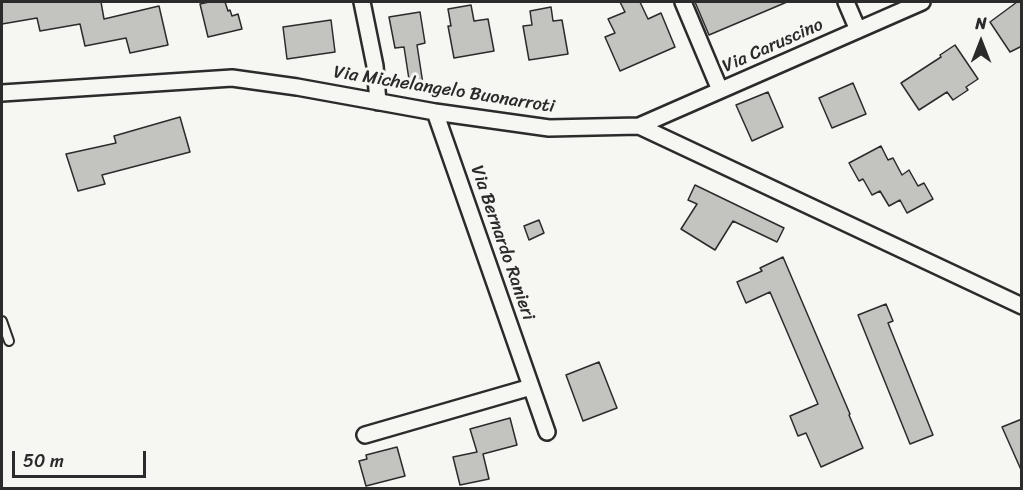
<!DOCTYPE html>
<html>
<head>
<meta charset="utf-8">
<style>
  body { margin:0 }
  #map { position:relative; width:1023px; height:490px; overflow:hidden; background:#f6f6f2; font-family:Sriracha,sans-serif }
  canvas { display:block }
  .frame { position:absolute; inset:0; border:3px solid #2b2b2b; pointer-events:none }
  .north { position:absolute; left:951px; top:12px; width:60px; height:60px; -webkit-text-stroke:4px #f6f6f2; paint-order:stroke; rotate:0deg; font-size:16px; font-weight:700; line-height:24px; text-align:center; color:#2b2b2b }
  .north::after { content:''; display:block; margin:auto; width:21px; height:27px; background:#2b2b2b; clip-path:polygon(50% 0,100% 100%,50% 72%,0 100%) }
  .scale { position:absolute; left:12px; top:451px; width:134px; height:27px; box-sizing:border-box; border:3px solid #2b2b2b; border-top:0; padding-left:8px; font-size:18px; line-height:21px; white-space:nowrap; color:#2b2b2b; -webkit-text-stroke:4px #f6f6f2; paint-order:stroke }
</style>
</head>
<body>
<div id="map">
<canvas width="1023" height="490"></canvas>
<div class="frame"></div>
<div class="north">N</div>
<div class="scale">50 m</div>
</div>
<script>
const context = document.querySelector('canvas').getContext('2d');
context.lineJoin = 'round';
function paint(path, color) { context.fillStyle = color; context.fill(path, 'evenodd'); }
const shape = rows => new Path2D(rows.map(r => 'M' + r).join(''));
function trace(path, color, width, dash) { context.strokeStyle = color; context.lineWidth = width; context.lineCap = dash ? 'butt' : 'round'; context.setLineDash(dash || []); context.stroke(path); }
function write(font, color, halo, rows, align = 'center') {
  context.font = font + ' Sriracha,sans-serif'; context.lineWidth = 6; context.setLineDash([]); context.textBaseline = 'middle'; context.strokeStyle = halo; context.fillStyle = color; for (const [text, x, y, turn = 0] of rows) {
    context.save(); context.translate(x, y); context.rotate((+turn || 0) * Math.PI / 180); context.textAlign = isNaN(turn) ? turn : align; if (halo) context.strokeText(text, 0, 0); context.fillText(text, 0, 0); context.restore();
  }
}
const building = shape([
  [2,2,101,2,104,19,159,6,168,45,130,53,126,38,85,46,80,24,40,31,37,18,2,24,2,2],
  [209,2,225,2,228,11,230,10,232,16,238,14,242,29,208,37,200,4,209,2],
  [620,2,640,2,648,19,661,13,675,47,620,71,605,37,615,33,608,19,625,12,620,2],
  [695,2,787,2,709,35,695,2],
  [1017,2,1022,2,1022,46,1010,52,990,22,1017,2],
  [471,5,474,21,488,19,494,51,454,58,448,26,451,26,448,9,471,5],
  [551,7,553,21,562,20,568,54,529,60,523,26,532,25,530,11,551,7],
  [420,12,425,43,417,45,423,84,410,86,404,47,395,48,389,17,420,12],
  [331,20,335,52,287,59,283,27,331,20],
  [955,45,978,79,966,87,968,90,953,100,947,92,919,110,901,83,941,57,940,55,955,45],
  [853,83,866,114,832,128,819,98,853,83],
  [768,92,783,127,752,141,736,105,768,92],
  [180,117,190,152,102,175,105,184,78,191,66,154,116,143,114,136,180,117],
  [881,146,888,160,893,158,902,175,909,170,918,186,924,183,933,199,907,213,900,200,889,206,880,191,872,195,863,179,859,181,849,163,881,146],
  [695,185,784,228,777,242,733,221,715,250,681,229,697,204,688,200,695,185],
  [539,220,544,233,529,240,524,226,539,220],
  [783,257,850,414,849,415,863,448,821,467,806,433,798,436,790,416,818,404,770,292,746,303,737,282,762,271,760,268,783,257],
  [886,304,893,321,888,323,933,435,910,444,858,315,886,304],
  [599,362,617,408,583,421,566,375,599,362],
  [510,418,517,445,483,454,489,479,460,485,453,457,477,452,470,429,510,418],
  [1022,419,1022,472,1002,427,1022,419],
  [397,447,405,476,366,486,359,461,367,459,366,455,397,447]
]);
const lane = shape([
  [2,321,9,341]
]);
const street = shape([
  [362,2,375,66,378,102],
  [683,2,720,90],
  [846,2,858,30],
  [2,93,232,78,297,87,435,112,549,128,639,126,1022,306],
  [435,112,547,432],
  [639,126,922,2],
  [365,435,531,387]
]);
const streetNames = [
  ["Via Caruscino",773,46,-24],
  ["Via Michelangelo Buonarroti",444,90,9],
  ["Via Bernardo Ranieri",502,243,71]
];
paint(building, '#c3c3c0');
trace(building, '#2b2b2b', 1.5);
trace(lane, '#2b2b2b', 12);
trace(street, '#2b2b2b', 20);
trace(lane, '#f6f6f2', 8);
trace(street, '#f6f6f2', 15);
write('18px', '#2b2b2b', '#f6f6f2', streetNames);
</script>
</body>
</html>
